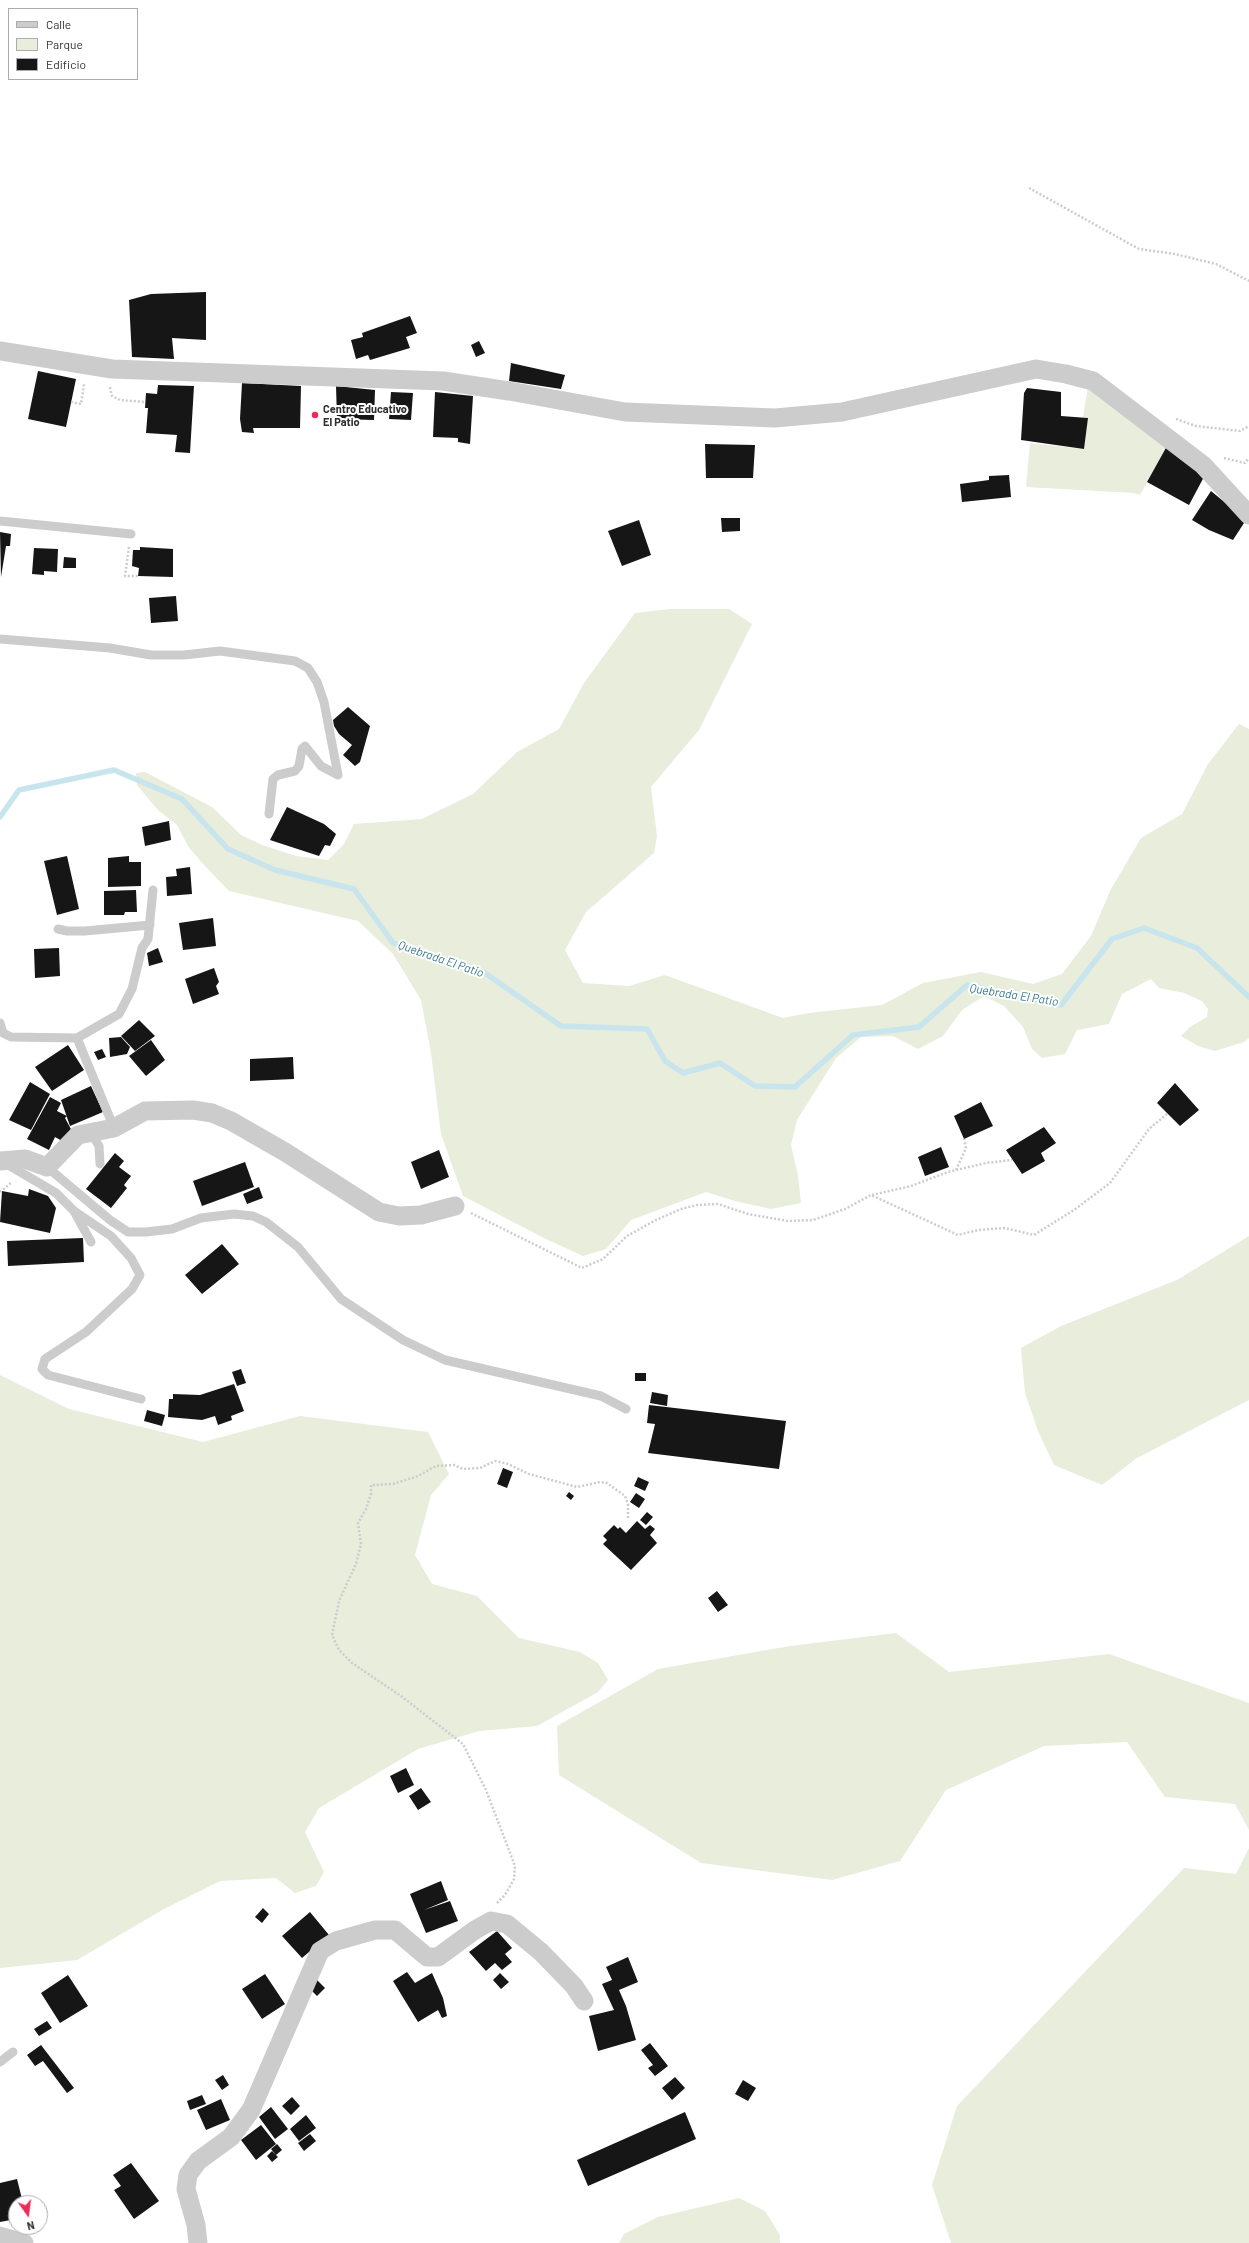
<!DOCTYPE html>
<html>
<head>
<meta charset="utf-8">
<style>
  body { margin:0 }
  #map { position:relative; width:1249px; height:2243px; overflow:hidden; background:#fff; font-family:Barlow,sans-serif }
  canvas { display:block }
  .legend { position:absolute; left:8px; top:8px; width:130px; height:72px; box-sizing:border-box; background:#fff; border:1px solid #acacac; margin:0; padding:5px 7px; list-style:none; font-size:12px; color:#2f2f2f }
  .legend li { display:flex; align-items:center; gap:8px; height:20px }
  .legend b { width:20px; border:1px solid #acacac }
  .north { position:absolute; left:8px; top:2195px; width:40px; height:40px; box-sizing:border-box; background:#fff; border:1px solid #acacac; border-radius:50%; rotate:166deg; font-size:11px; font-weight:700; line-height:16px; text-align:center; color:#2f2f2f }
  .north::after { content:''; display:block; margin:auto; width:14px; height:18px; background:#ec2b59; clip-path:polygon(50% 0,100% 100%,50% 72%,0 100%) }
</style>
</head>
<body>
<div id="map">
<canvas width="1249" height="2243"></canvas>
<ul class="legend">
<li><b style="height:5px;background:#ccc"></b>Calle</li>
<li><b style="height:11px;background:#e8eddc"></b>Parque</li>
<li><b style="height:11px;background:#161616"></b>Edificio</li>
</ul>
<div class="north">N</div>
</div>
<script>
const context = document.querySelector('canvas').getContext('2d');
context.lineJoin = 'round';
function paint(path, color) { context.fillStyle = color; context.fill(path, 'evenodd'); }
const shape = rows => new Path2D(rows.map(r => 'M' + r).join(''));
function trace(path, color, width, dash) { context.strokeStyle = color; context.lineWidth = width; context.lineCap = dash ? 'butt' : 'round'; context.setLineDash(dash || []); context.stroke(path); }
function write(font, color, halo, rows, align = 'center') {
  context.font = font + ' Barlow,sans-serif'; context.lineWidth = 4; context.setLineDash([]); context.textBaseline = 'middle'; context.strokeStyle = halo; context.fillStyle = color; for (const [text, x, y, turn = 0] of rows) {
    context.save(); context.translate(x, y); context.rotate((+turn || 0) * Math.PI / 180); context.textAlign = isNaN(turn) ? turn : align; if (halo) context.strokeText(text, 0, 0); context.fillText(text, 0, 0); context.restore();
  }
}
const green = shape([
  [1088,387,1167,446,1140,495,1134,493,1026,487,1030,443,1084,449,1088,418,1083,417],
  [670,609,729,609,752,624,699,730,651,787,657,836,654,853,586,912,565,950,583,983,629,986,665,975,783,1018,809,1013,882,1005,923,983,981,972,1033,984,1062,974,1091,936,1110,891,1141,838,1182,814,1208,764,1239,724,1249,729,1249,1038,1244,1042,1215,1051,1198,1046,1181,1036,1190,1027,1207,1017,1208,1009,1202,1001,1184,993,1159,988,1151,979,1122,994,1109,1024,1077,1030,1065,1054,1042,1058,1032,1049,1023,1027,1004,1006,984,996,962,1010,943,1036,918,1049,893,1036,861,1037,836,1058,797,1120,791,1145,798,1175,801,1203,771,1209,735,1201,706,1192,631,1220,606,1249,583,1256,546,1239,463,1196,441,1134,431,1053,421,1000,393,954,358,921,229,891,203,864,188,846,177,825,158,810,137,785,136,773,145,772,212,807,241,835,262,845,296,856,328,860,344,844,354,824,422,819,473,794,517,752,559,729,584,683,635,613],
  [1249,1236,1249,1400,1137,1458,1102,1485,1054,1465,1038,1431,1025,1393,1021,1348,1061,1326,1177,1280],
  [0,1375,69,1409,203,1442,300,1416,428,1432,449,1474,431,1495,415,1555,432,1584,477,1596,519,1638,580,1652,598,1663,608,1680,598,1692,537,1726,479,1731,418,1749,319,1808,305,1832,324,1872,316,1886,295,1893,276,1878,220,1881,164,1909,77,1960,0,1968],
  [896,1633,949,1672,1109,1654,1249,1703,1249,1830,1235,1804,1165,1797,1127,1742,1044,1746,946,1790,900,1861,832,1880,701,1863,559,1775,557,1726,658,1669,790,1646],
  [1249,1848,1249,2243,951,2243,932,2185,957,2106,1184,1868,1236,1874],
  [739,2198,765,2211,780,2235,780,2243,619,2243,624,2234,658,2217]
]);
const stream = shape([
  [0,817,19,790,114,770,182,799,228,849,275,870,354,889,393,943,482,971,561,1026,647,1029,665,1061,683,1073,720,1063,755,1086,795,1087,853,1035,919,1027,967,985,1061,1005,1112,939,1144,928,1197,948,1249,997]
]);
const building = shape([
  [206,292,206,340,172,338,174,359,132,357,129,300,151,294],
  [410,316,417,333,406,337,410,348,370,360,368,355,356,359,351,340,363,337,362,333],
  [479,341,485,353,476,357,471,345],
  [511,363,565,375,561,389,509,381],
  [38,371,76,379,66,427,28,419],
  [242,383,301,386,300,428,253,428,254,433,242,432,240,419],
  [158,385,194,386,190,453,175,452,177,435,146,433,148,408,145,408,146,393,157,394],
  [336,386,375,390,374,420,337,419],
  [1027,388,1061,392,1061,416,1088,418,1084,449,1021,440,1024,393],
  [391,392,413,393,411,420,389,419],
  [435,392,473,396,470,444,458,442,458,438,433,437],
  [705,444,755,445,753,478,706,478],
  [1167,446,1205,475,1189,505,1147,482],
  [1009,475,1011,497,962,502,960,484,989,480,989,476],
  [1211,491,1228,505,1244,523,1233,540,1209,530,1192,520],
  [721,518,740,518,740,531,722,532],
  [639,520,651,555,622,566,608,531],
  [0,532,11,534,10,546,6,546,1,577],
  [140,547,173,549,173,577,138,576,139,568,132,566,133,550,140,550],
  [34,548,58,549,57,572,44,571,44,575,32,574],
  [64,557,76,558,76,568,63,568],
  [176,596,178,621,151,623,149,598],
  [348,707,370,726,360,762,355,766,343,755,352,745,339,734,334,726,333,720],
  [287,807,324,824,336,834,330,846,325,845,319,856,270,840],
  [169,821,171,840,145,846,142,827],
  [67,856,79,909,57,915,44,861],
  [129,856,129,862,141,862,141,886,108,887,108,858],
  [190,867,192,894,167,896,166,877,177,876,176,869],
  [136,890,137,912,125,912,124,915,104,915,104,891],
  [213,918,216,946,183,950,179,923],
  [59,948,60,976,35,978,34,949],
  [158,948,163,962,149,966,147,953],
  [214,968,219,982,216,986,219,994,193,1004,185,979],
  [139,1020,155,1036,135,1051,121,1036],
  [121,1037,130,1047,127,1054,110,1057,109,1038],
  [151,1040,165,1060,146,1076,129,1056],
  [68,1045,84,1070,52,1091,35,1067],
  [102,1049,106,1057,98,1060,94,1052],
  [293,1057,294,1079,250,1081,250,1059],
  [30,1082,50,1094,31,1130,9,1120],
  [1175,1083,1199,1110,1180,1126,1157,1103],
  [91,1086,103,1112,70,1126,61,1100],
  [50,1097,61,1103,57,1111,67,1116,65,1118,72,1131,64,1142,55,1137,49,1150,27,1139],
  [981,1102,993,1126,964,1139,954,1116],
  [1044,1127,1056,1143,1041,1153,1045,1161,1022,1174,1006,1150],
  [941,1147,949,1167,925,1176,918,1157],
  [439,1150,449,1177,421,1189,411,1162],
  [115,1153,124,1161,119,1167,131,1176,124,1185,127,1188,111,1208,86,1189],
  [245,1162,254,1187,202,1206,193,1181],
  [259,1187,263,1198,247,1204,243,1194],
  [29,1189,48,1196,56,1208,50,1233,0,1222,2,1191,28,1196],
  [83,1238,84,1262,8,1266,7,1241],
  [222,1244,239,1264,202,1294,185,1275],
  [241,1369,246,1383,237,1386,232,1372],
  [635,1373,646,1373,646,1381,635,1381],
  [234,1384,244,1411,231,1416,232,1420,218,1425,215,1416,202,1420,168,1417,169,1399,173,1399,173,1394,200,1395],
  [652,1392,668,1395,667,1406,650,1403],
  [649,1405,786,1421,779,1469,648,1453,655,1424,647,1423],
  [147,1410,165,1415,162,1426,144,1421],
  [503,1468,513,1472,507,1488,497,1484],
  [638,1477,649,1482,645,1491,634,1486],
  [569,1492,574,1496,571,1500,566,1496],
  [636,1493,645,1499,639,1508,630,1502],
  [647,1512,653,1517,646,1525,640,1520],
  [637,1521,645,1529,650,1525,655,1529,650,1535,657,1543,631,1570,603,1544,607,1540,603,1536,614,1525,618,1529,620,1527,626,1533],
  [717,1591,728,1605,718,1612,708,1598],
  [406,1768,414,1785,398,1793,390,1776],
  [421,1788,431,1802,418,1810,409,1796],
  [441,1881,448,1900,424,1910,450,1901,458,1921,426,1933,410,1894],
  [263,1908,269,1914,262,1923,255,1917],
  [310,1912,329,1935,302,1958,282,1936],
  [497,1931,512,1948,505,1954,512,1962,502,1970,495,1963,486,1971,469,1952],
  [628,1957,638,1982,619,1990,626,2006,620,2007,626,2006,636,2040,598,2051,589,2016,614,2010,602,1984,612,1980,606,1967],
  [407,1972,415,1983,432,1973,443,1998,447,2016,442,2018,438,2010,418,2022,393,1981],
  [500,1973,509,1982,501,1989,493,1980],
  [265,1974,285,2004,262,2019,242,1989],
  [68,1975,88,2006,60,2023,41,1993],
  [317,1980,325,1988,317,1996,309,1988],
  [47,2021,52,2028,39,2036,34,2029],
  [650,2043,668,2066,655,2076,648,2068,653,2065,641,2050],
  [41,2045,74,2088,67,2093,43,2061,35,2066,27,2055],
  [223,2075,229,2085,222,2090,215,2080],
  [675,2077,685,2088,672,2100,662,2088],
  [743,2080,756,2088,748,2101,735,2094],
  [202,2095,206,2104,190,2110,187,2101],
  [292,2097,300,2106,291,2115,282,2106],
  [221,2099,230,2120,206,2130,197,2110],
  [271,2107,288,2129,275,2139,259,2117],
  [685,2112,696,2139,588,2186,577,2160],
  [306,2115,316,2128,299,2141,290,2129],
  [261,2125,276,2144,256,2160,241,2140],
  [310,2134,316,2141,304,2151,298,2143],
  [277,2144,282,2150,276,2155,271,2149],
  [272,2151,278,2157,272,2162,267,2156],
  [131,2163,159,2201,134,2219,114,2190,121,2186,113,2175],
  [17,2179,23,2203,16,2203,16,2219,0,2222,0,2183]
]);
const path = shape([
  [1029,188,1139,249,1175,254,1216,264,1249,281],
  [110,387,112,396,120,400,145,402],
  [71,402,81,404,84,384],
  [1176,419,1196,426,1240,431,1249,426],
  [1224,458,1245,463,1249,458],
  [129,547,125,576,138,576],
  [956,1170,966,1148,964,1139],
  [0,1192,12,1182],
  [872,1195,911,1186,948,1172,986,1163,1012,1160],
  [471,1213,582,1268,603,1259,627,1236,656,1220,681,1209,697,1205,718,1204,748,1214,788,1221,813,1220,845,1209,871,1195,958,1235,978,1230,1005,1228,1034,1235,1074,1210,1110,1183,1149,1129,1167,1114],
  [497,1903,505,1895,514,1879,515,1866,486,1790,463,1744,401,1696,352,1663,339,1650,332,1635,339,1601,356,1564,361,1544,358,1523,366,1509,371,1494,371,1485,393,1484,418,1476,436,1466,454,1465,463,1469,480,1468,495,1461,508,1464,529,1474,577,1487,600,1482,607,1483,625,1496,628,1504,628,1520]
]);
const lane = shape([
  [0,521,131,534],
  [0,639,110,648,151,655,184,655,220,651,295,661,308,668,317,682,324,702,338,775,321,766,305,746,302,749,299,766,295,771,278,775,273,779,269,814],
  [58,929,67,931,85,931,150,925],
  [0,1023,3,1033,11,1037,77,1038,119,1014,132,989,142,948,148,939,153,890],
  [77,1038,114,1128],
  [91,1133,99,1146,100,1164],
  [5,1163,56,1193,74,1211,91,1242],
  [47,1167,110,1220,128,1232,146,1232,172,1229,201,1218,234,1214,253,1216,266,1222,298,1247,341,1299,403,1340,445,1360,601,1396,626,1409],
  [74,1211,111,1236,131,1258,140,1275,132,1289,86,1332,45,1359,42,1369,48,1375,141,1399],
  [0,2062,13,2052]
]);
const street = shape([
  [0,351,112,369,443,381,509,391,625,412,775,418,842,412,1036,369,1066,374,1093,381,1203,465,1249,515],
  [0,1161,25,1159,47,1167,78,1135,114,1128,145,1111,193,1110,212,1113,231,1121,285,1152,379,1212,399,1216,421,1215,455,1206],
  [0,2236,24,2243],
  [198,2243,196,2225,186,2189,188,2175,198,2161,231,2137,251,2110,320,1951,336,1941,375,1930,395,1930,427,1957,438,1957,475,1930,491,1921,507,1924,541,1952,574,1986,584,2001]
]);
const markers = [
  [315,415,4,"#ec2b59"]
];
const poiNames = [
  ["Centro Educativo",323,409],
  ["El Patio",323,422]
];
const waterNames = [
  ["Quebrada El Patio",441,959,19],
  ["Quebrada El Patio",1014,995,9]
];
paint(green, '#e8eddc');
trace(stream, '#c8e5ed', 5.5);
paint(building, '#161616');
trace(path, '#ccc', 2.5, [2, 2]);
trace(lane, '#ccc', 9);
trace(street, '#ccc', 19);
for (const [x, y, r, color] of markers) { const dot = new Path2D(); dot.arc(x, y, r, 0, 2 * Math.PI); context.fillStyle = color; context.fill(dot); trace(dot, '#fff', 1.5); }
write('bold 11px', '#2f2f2f', '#fff', poiNames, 'left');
write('italic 12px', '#377a8d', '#fff', waterNames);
</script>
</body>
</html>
